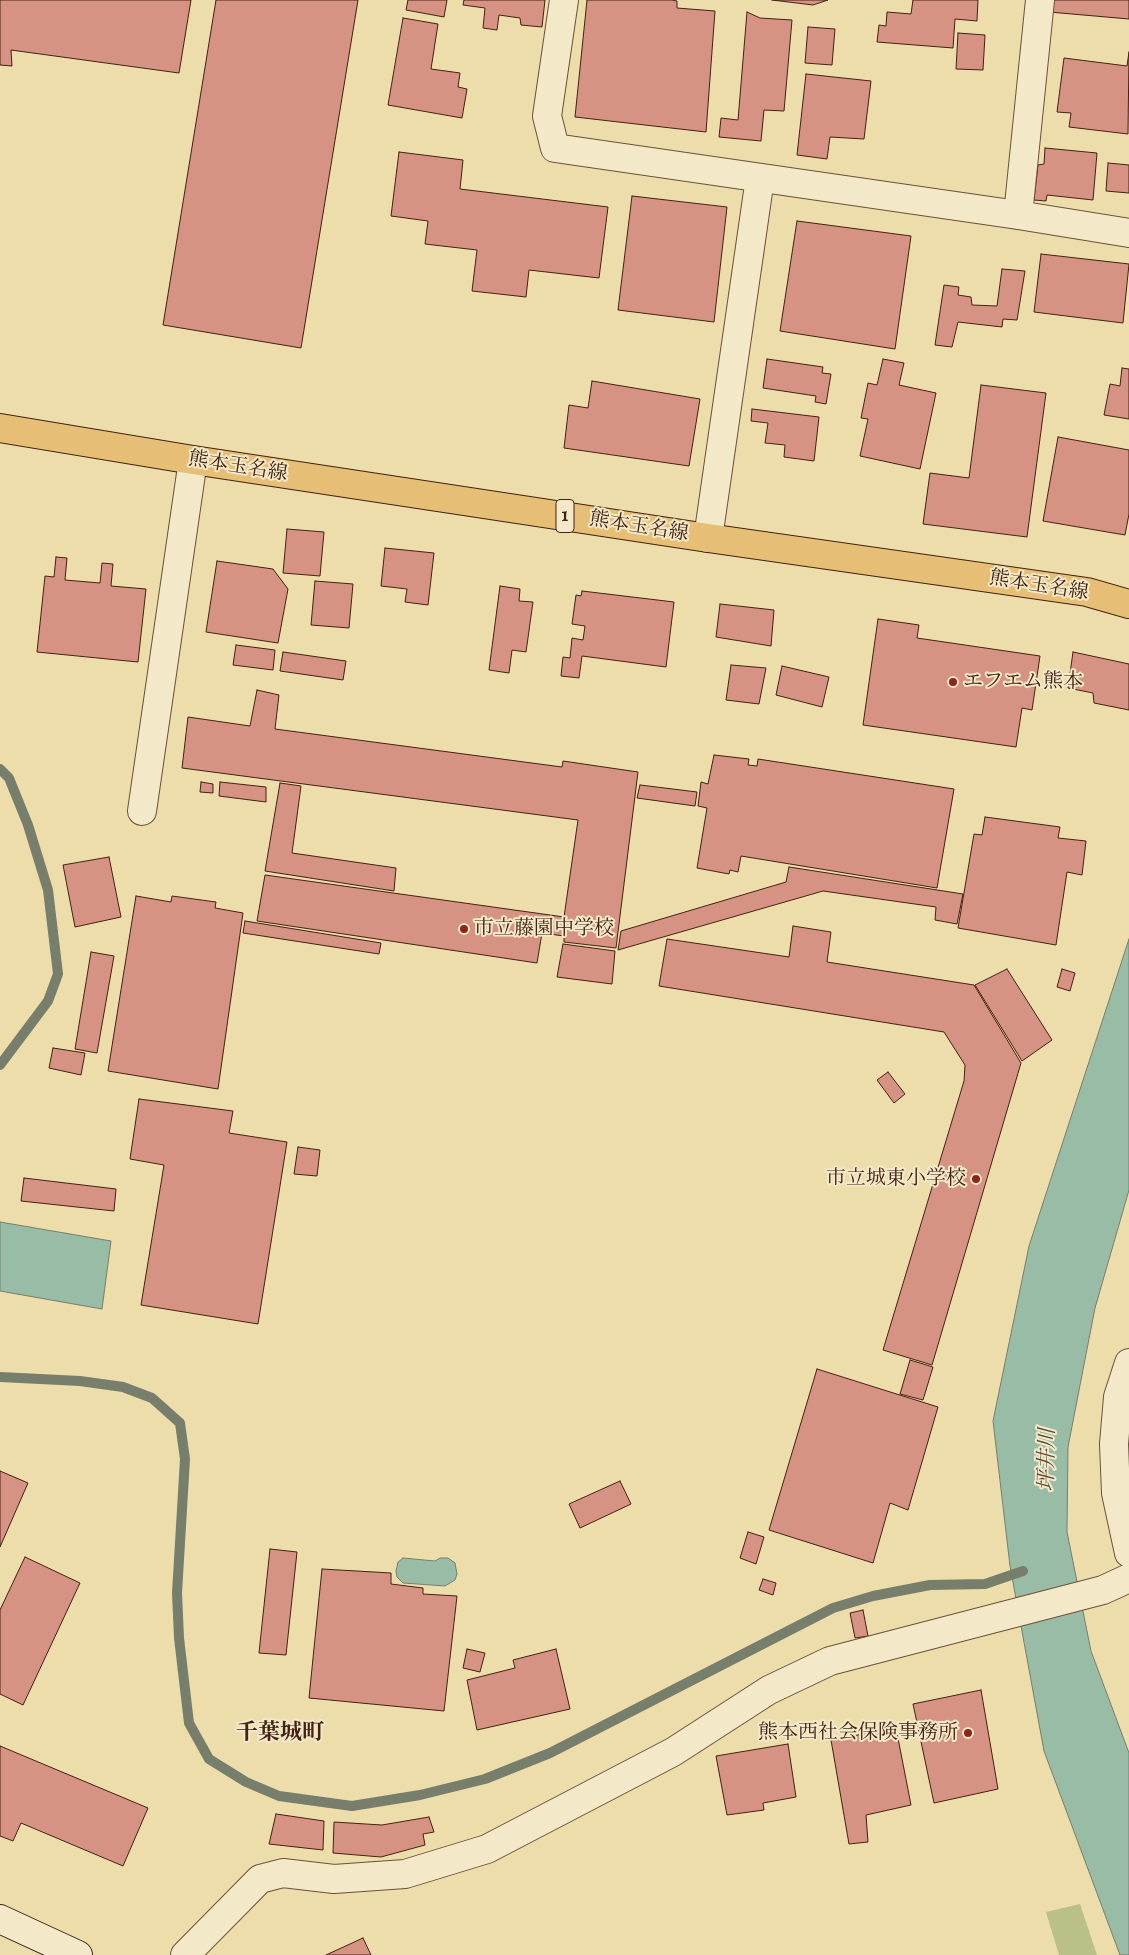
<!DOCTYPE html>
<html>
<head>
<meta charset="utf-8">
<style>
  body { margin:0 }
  canvas { display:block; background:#ecddab }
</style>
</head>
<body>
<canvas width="1129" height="1955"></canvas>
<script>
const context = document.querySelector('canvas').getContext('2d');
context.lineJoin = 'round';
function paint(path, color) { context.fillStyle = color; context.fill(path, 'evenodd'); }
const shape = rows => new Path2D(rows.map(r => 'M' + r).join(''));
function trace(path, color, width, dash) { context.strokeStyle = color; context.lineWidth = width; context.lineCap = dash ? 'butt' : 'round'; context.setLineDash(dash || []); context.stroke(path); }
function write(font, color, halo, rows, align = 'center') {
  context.font = font + ' Alegreya,"Noto Serif JP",serif'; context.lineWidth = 4; context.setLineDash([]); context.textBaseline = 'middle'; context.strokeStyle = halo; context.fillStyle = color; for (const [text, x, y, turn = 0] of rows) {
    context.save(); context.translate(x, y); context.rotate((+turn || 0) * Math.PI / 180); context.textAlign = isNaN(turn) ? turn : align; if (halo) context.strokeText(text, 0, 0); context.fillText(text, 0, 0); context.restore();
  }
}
const green = shape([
  [1080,1904,1097,1955,1059,1955,1046,1912]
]);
const water = shape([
  [1129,939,1129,1190,1095,1308,1068,1447,1067,1532,1091,1651,1129,1753,1129,1955,1120,1955,1044,1751,1010,1566,993,1421,1029,1246,1129,939],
  [0,1222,111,1241,102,1309,0,1291,0,1222],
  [403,1558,435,1561,440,1558,448,1558,455,1563,457,1574,455,1580,445,1586,403,1583,397,1577,396,1571,398,1562,403,1558]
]);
const stream = shape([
  [0,769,9,778,28,825,48,890,58,974,48,1001,0,1065],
  [0,1377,80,1381,123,1387,152,1398,180,1423,185,1459,177,1593,179,1638,189,1723,209,1759,246,1782,279,1796,352,1806,420,1795,485,1779,550,1753,833,1608,873,1596,930,1585,985,1584,1023,1571]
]);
const building = shape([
  [0,0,191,0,179,73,11,50,12,66,0,65,0,0],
  [216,0,358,0,301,348,163,325,216,0],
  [408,0,447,0,444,17,406,10,408,0],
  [464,0,545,0,542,27,521,25,520,18,499,15,497,30,483,28,485,8,463,5,464,0],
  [587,0,672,0,677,1,677,8,715,11,706,132,575,117,587,0],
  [772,0,828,0,813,5,772,0],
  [913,0,978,0,977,21,955,19,953,48,877,42,879,25,886,26,887,12,911,14,913,0],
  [1050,0,1129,0,1129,19,1049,12,1050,0],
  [747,12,760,18,792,20,784,111,764,110,761,141,719,137,721,118,738,120,747,12],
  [403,18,438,24,431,69,460,73,458,87,467,89,462,118,388,105,403,18],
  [808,27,835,29,832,65,805,63,808,27],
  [958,33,985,35,983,70,956,69,958,33],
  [1129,52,1128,134,1069,127,1071,113,1057,112,1064,58,1127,66,1129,52],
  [806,74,871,81,864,139,830,137,827,159,797,155,806,74],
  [1045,148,1097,153,1093,200,1047,195,1046,201,1034,200,1038,165,1044,164,1045,148],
  [399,152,463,160,460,189,608,207,599,278,529,270,526,297,472,291,477,250,425,244,428,221,391,216,399,152],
  [1108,163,1129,165,1129,193,1106,191,1108,163],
  [632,196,727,207,714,322,618,310,632,196],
  [797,221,911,236,895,349,780,331,797,221],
  [1041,254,1129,264,1123,323,1034,312,1041,254],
  [1002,269,1025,271,1017,320,1003,319,1002,327,958,322,952,347,935,345,944,285,959,287,958,295,971,297,972,305,997,306,1002,269],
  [767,359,823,367,822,373,831,374,826,404,815,402,816,396,763,388,767,359],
  [883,359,904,363,899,385,936,393,920,469,860,456,868,419,861,418,868,383,877,385,883,359],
  [1122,368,1129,369,1129,419,1104,415,1110,384,1120,386,1122,368],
  [592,381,700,399,689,466,564,448,569,405,588,408,592,381],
  [981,385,1046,393,1027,537,923,524,930,473,969,478,981,385],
  [752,409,819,417,814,461,784,457,785,445,765,443,768,423,751,421,752,409],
  [1058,437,1129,450,1129,514,1125,535,1043,521,1058,437],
  [287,529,324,532,320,576,283,573,287,529],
  [385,548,434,553,428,605,405,602,407,589,381,586,385,548],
  [56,557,67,558,65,580,100,583,102,563,113,564,111,586,146,589,138,662,37,652,45,576,54,577,56,557],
  [217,561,273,569,288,589,278,643,206,632,217,561],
  [315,581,353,584,349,628,311,625,315,581],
  [500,586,520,589,519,601,533,602,526,652,512,650,509,673,489,670,500,586],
  [582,591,674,602,666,667,582,656,579,678,561,676,563,657,570,658,572,638,583,640,585,626,572,624,576,595,581,596,582,591],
  [720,604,774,610,771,646,716,637,720,604],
  [878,619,919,625,917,638,1040,656,1032,710,1022,708,1016,747,863,725,878,619],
  [236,645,275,650,273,670,233,665,236,645],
  [283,652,346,661,343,680,280,671,283,652],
  [1073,652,1129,664,1129,710,1094,703,1093,693,1068,688,1073,652],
  [731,665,766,668,759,704,726,700,731,665],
  [782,666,829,677,822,707,776,695,782,666],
  [257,690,279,695,275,729,562,767,563,761,638,772,616,948,564,942,564,936,542,933,537,963,257,921,265,875,564,917,578,820,182,768,188,717,250,726,257,690],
  [714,755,749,759,748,765,757,766,758,759,954,789,937,888,741,856,738,872,730,870,729,874,697,868,707,808,698,806,701,782,708,784,714,755],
  [201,782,213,784,213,793,200,792,201,782],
  [220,782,266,787,266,802,219,796,220,782],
  [280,783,301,786,292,853,396,868,394,891,265,871,280,783],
  [640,785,697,792,695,806,637,798,640,785],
  [985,817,1060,827,1058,838,1086,841,1082,875,1067,872,1056,945,958,928,974,834,982,835,985,817],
  [109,857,121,917,75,927,63,865,109,857],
  [789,867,963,894,957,924,935,920,936,907,823,891,618,950,621,931,786,882,789,867],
  [136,896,171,902,172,896,216,902,215,908,243,913,218,1089,108,1071,136,896],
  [245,921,381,943,379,954,243,933,245,921],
  [793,926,831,932,827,962,974,985,1021,1063,932,1365,883,1350,964,1081,965,1065,944,1032,659,986,667,939,789,957,793,926],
  [563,944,615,951,612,984,557,977,563,944],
  [91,952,114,956,97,1053,75,1049,91,952],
  [1007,969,1052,1040,1022,1061,975,985,1007,969],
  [1062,969,1075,973,1070,991,1057,987,1062,969],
  [53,1048,85,1053,81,1075,49,1068,53,1048],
  [888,1072,905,1094,894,1103,877,1080,888,1072],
  [139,1099,233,1111,229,1133,287,1142,258,1324,141,1305,164,1165,130,1159,139,1099],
  [298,1147,320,1150,317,1176,294,1174,298,1147],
  [24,1178,116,1189,114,1211,21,1201,24,1178],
  [910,1360,933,1367,923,1400,900,1394,910,1360],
  [817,1369,938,1407,908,1510,890,1503,873,1563,769,1530,817,1369],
  [0,1471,28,1483,0,1547,0,1471],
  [620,1481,631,1504,580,1528,569,1504,620,1481],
  [748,1532,764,1537,756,1564,740,1558,748,1532],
  [270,1549,297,1552,286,1655,259,1653,270,1549],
  [25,1557,80,1583,23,1705,0,1694,0,1610,25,1557],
  [322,1569,391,1573,391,1584,423,1588,423,1594,457,1596,444,1711,309,1698,322,1569],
  [763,1579,776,1583,773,1595,759,1590,763,1579],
  [863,1610,868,1636,855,1638,850,1613,863,1610],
  [467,1649,485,1653,480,1672,463,1668,467,1649],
  [556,1649,570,1709,477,1730,467,1680,515,1668,513,1660,556,1649],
  [981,1690,998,1789,934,1803,913,1704,981,1690],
  [896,1728,911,1805,866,1815,868,1842,849,1844,831,1740,896,1728],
  [788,1744,796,1797,763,1803,764,1810,727,1815,716,1756,788,1744],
  [0,1746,148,1808,123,1866,21,1823,13,1841,0,1836,0,1746],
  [276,1814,324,1821,323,1850,269,1844,276,1814],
  [429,1817,434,1832,423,1834,425,1845,381,1857,333,1853,334,1822,382,1825,429,1817],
  [363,1938,371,1955,326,1955,363,1938]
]);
const minor = shape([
  [564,0,547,116,555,148,1018,215,1129,233],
  [1018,215,1040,0],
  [708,538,760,178],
  [142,811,193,460],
  [185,1955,260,1879,283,1873,334,1879,405,1874,487,1849,673,1752,769,1690,830,1661,1103,1590,1129,1578]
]);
const tertiary = shape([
  [1129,1363,1118,1397,1114,1444,1116,1493,1129,1553]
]);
const secondary = shape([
  [0,1919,78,1955]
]);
const primary = shape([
  [0,428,193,460,708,538,1087,592,1129,604]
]);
const markers = [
  [953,682,5,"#8f2418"],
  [464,929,5,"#8f2418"],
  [976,1179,5,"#8f2418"],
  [968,1733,5,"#8f2418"]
];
const shields = [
  [565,516,18]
];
const shieldNames = [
  ["1",565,516]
];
const streetNames = [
  ["熊本玉名線",238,467,9],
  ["熊本玉名線",639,527,9],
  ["熊本玉名線",1039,586,9]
];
const poiNames = [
  ["エフエム熊本",963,682],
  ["市立藤園中学校",474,929],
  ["市立城東小学校",966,1179,"right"],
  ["熊本西社会保険事務所",958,1733,"right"]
];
const waterNames = [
  ["坪井川",1048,1460,-89]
];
const quarterNames = [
  ["千葉城町",280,1734]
];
paint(green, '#b9c088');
paint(water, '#99bca7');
trace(water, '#777e6c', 1);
trace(stream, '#777e6c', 10);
paint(building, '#d69282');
trace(building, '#432113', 1);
trace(minor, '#6d5039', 30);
trace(tertiary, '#6d5039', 30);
trace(secondary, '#432113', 30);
trace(primary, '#432113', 30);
trace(minor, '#f3e9c8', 28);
trace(tertiary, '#f3e9c8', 28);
trace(secondary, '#f3e9c8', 28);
trace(primary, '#e6be76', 28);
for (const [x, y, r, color] of markers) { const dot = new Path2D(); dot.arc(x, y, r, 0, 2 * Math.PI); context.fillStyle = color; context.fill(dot); trace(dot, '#f3e9c8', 2); }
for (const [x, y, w] of shields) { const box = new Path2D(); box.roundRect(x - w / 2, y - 16.5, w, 33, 4); context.fillStyle = '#f3e9c8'; context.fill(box); trace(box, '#432113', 1); }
write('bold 19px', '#432113', null, shieldNames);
write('20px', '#432113', '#f3e9c8', streetNames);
write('20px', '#432113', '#f3e9c8', poiNames, 'left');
write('italic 21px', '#584838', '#f3e9c8', waterNames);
write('bold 22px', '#432113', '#f3e9c8', quarterNames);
</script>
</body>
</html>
